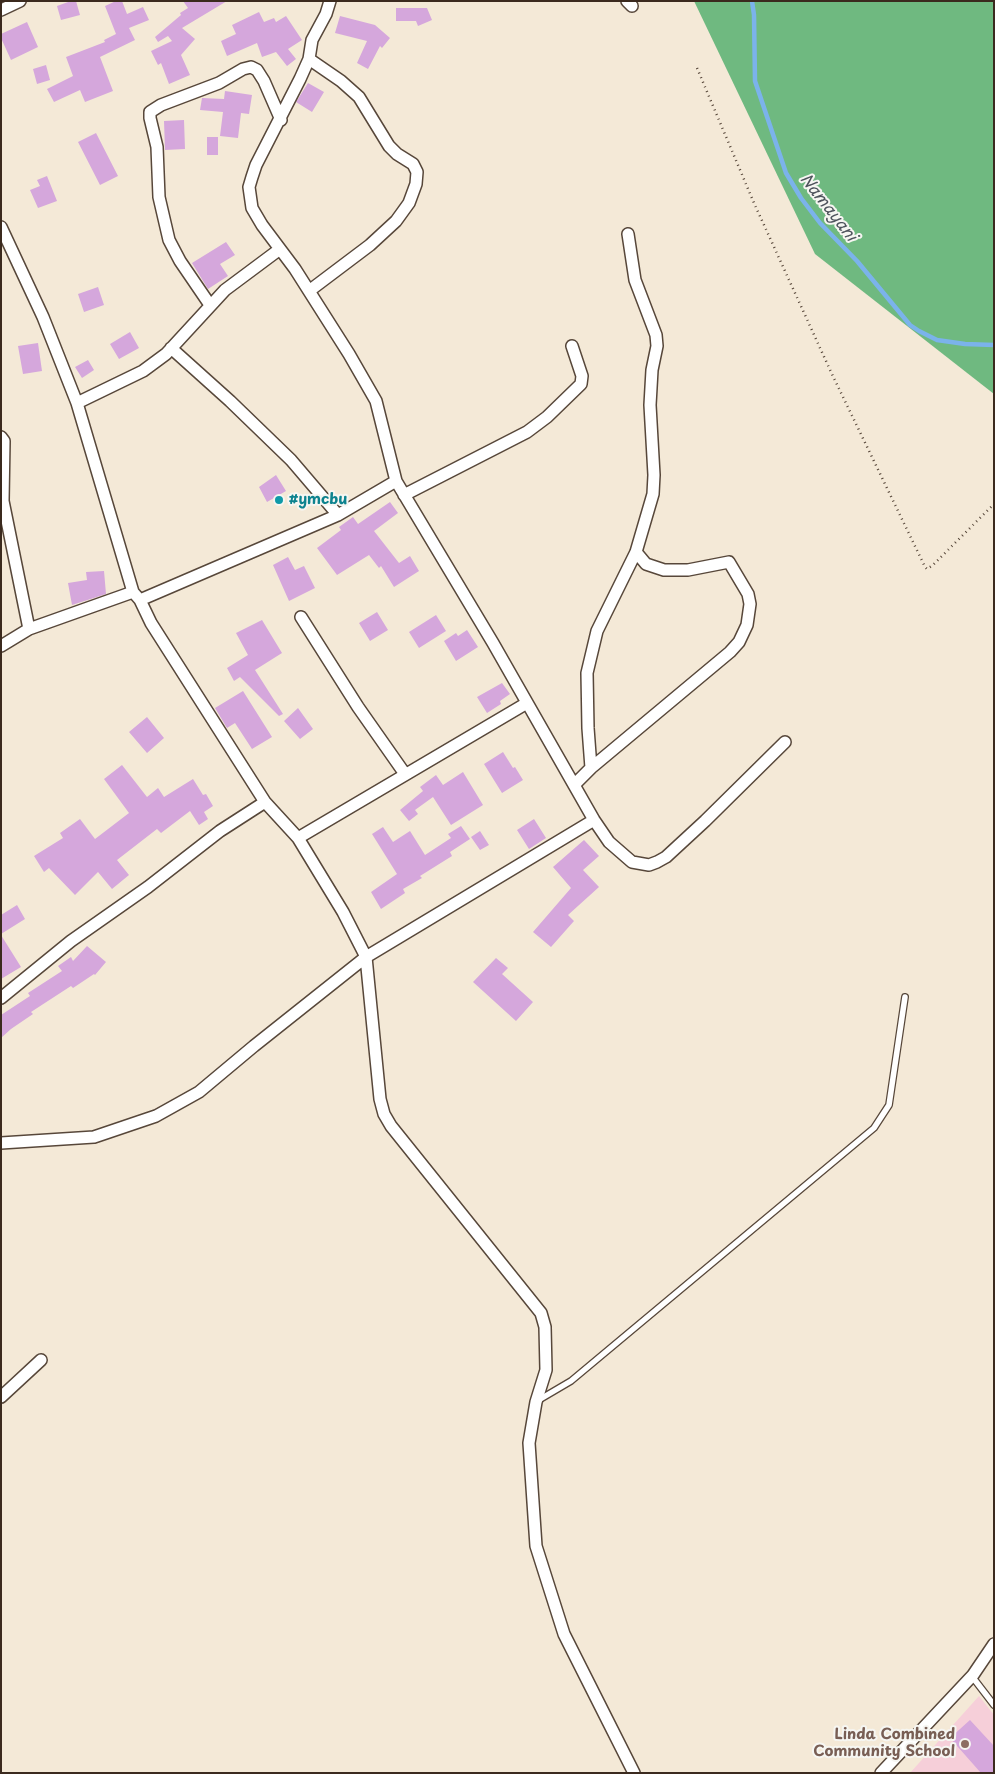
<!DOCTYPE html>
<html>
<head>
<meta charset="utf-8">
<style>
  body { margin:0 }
  #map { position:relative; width:995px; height:1774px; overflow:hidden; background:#f4e9d7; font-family:"Playpen Sans",sans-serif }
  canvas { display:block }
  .frame { position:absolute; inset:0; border:2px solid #3b2a1e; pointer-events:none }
</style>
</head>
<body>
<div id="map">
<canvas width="995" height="1774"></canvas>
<div class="frame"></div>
</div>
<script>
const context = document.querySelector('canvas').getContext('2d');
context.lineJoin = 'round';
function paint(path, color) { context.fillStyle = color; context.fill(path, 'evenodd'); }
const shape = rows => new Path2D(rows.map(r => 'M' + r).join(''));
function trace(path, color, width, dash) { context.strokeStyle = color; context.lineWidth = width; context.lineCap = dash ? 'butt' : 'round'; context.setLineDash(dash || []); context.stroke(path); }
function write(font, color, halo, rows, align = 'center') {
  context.font = font + ' "Playpen Sans",sans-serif'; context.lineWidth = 4; context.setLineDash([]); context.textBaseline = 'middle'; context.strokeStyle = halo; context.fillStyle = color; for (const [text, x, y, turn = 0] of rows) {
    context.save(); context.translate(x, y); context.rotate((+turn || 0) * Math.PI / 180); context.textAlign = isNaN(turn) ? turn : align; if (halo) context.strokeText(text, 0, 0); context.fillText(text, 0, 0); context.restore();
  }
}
const built = shape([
  [979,1696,994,1715,994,1773,910,1773]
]);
const forest = shape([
  [694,1,994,1,994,394,815,254]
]);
const stream = shape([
  [752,1,754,15,755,81,786,173,801,198,820,223,857,261,910,325,919,331,937,340,965,344,994,345]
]);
const building = shape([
  [71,1,76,1,80,15,61,20,57,6],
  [116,1,122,1,127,14,143,7,149,20,129,28,135,40,100,57,113,91,85,102,80,90,54,102,47,89,73,76,66,57,105,42,104,40,116,34,105,6],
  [183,1,227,1,182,28,195,39,181,55,190,75,169,84,161,63,158,65,151,51,172,41,168,36,158,42,155,37,181,15,180,13,188,8],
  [396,8,427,8,432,20,418,26,416,21,396,21],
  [259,12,264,22,274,18,276,22,286,16,302,40,288,49,296,59,287,66,276,52,262,57,257,43,227,56,221,41,236,34,232,25],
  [340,16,375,25,390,38,382,48,380,46,368,69,357,63,367,41,335,33],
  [27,22,38,47,11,60,1,38,1,34],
  [46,65,50,80,37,84,33,69],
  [308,83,324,92,312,112,296,102],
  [225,91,252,95,249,114,241,113,238,138,220,136,223,112,200,110,202,98,224,99],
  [184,120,185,149,165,150,164,121],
  [96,133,118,176,100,185,78,142],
  [207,137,218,137,218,155,207,155],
  [47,176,57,201,38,208,30,190,40,186,37,180],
  [226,242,235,255,220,264,228,276,208,289,192,263],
  [98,287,104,305,84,312,78,294],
  [130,332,139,348,119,359,110,344],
  [38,343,42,371,23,374,18,346],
  [88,360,94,370,82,378,75,367],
  [276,475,286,491,267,502,259,487],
  [390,502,398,513,374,531,399,563,410,556,419,571,394,587,381,566,379,568,369,555,337,575,317,548,341,530,339,527,353,517,358,524],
  [288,557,295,570,304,566,315,588,289,601,273,565],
  [104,571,106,594,72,605,68,583,87,580,86,572],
  [377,612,388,630,370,641,359,623],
  [436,615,446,631,419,648,409,632],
  [262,620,282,653,255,670,283,714,279,716,240,677,234,681,227,668,248,655,236,633],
  [467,630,478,647,456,661,444,641,456,633,458,636],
  [502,683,510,694,500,701,501,704,487,713,477,697],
  [243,691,272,737,252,749,235,723,227,728,215,708],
  [298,708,313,729,300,739,284,721],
  [147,717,164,738,147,753,129,732],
  [503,752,513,768,515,767,523,780,502,793,484,764],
  [122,765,147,797,158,788,164,797,193,779,203,795,206,794,213,806,204,812,208,819,199,825,190,811,161,833,157,829,117,860,129,875,112,889,98,872,75,895,49,868,44,872,34,856,63,838,60,833,80,819,95,839,129,813,104,779],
  [463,772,483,805,451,825,433,797,415,810,418,814,409,821,400,810,423,791,420,787,436,775,443,785],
  [534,819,546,838,529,849,517,830],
  [461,826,470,839,450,852,452,856,420,876,422,878,403,889,405,893,381,909,371,892,397,874,372,834,383,827,393,842,410,831,425,855,451,838,448,834],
  [480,831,489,845,480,850,471,837],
  [584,840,599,856,583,870,599,887,568,915,574,921,551,947,533,932,571,888,553,867],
  [17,905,25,919,1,934,1,915],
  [1,935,21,967,1,979],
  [87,946,106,962,95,975,94,974,73,988,71,986,31,1012,33,1014,11,1029,1,1038,1,1015,30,996,28,993,62,971,58,966,71,957,73,961],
  [496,958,508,968,502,974,533,1002,516,1021,473,982],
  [970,1720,994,1746,994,1773,981,1773,950,1738]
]);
const path = shape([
  [697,68,754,203,831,372,925,567,927,569,933,565,994,504]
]);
const service = shape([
  [537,1401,571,1381,874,1128,889,1105,905,997],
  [973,1675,974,1679,994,1705]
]);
const minor = shape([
  [330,1,326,14,312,40,309,59,300,79,256,165,252,177,249,187,252,208,262,225,295,269,349,354,376,401,396,481,493,643,594,820,609,842,632,862,649,865,657,862,666,857,705,821,785,742],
  [627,1,632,6],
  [1,10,20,1],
  [1,227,43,317,77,403,133,592,140,600,151,623,265,802,298,838,343,912,366,957,380,1099,384,1114,391,1126,541,1313,545,1327,546,1370,536,1402,529,1443,536,1546,564,1634,634,1773],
  [309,291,370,245,396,221,409,203,416,184,417,172,413,164,397,154,389,146,359,97,341,81,309,59],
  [210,305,180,261,169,240,159,197,157,147,150,118,150,112,161,105,219,83,243,69,251,67,257,70,264,81,281,120],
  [171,348,230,401,291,460,338,515],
  [77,403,143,371,166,354,225,290,280,249],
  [1,437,4,441,3,501,29,629],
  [404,495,527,432,547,417,581,384,582,376,572,346],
  [140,600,338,515,396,481],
  [301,617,358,707,405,774],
  [1,646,29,629,133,592],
  [591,768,588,728,587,673,597,631,636,552,653,494,654,475,650,405,652,370,657,346,656,335,635,280,628,234],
  [574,785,591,768,730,652,739,642,747,625,750,604,748,594,729,562,688,570,664,570,646,564,636,552],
  [298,838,527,703],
  [1,998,71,941,148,887,220,831,265,802],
  [1,1143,94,1137,156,1116,199,1092,254,1046,366,957,594,820],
  [1,1397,41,1360],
  [881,1773,973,1675,994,1644]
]);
const markers = [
  [279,500,5,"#0f9aa8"],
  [965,1744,5,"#8d6e63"]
];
const cultureNames = [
  ["#ymcbu",289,500]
];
const educationNames = [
  ["Linda Combined",955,1735],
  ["Community School",955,1752]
];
const waterNames = [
  ["Namayani",828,208,52]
];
paint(built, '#f6cfd9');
paint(forest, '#6fb980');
trace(stream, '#7bb3eb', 4.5);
paint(building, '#d5a7dc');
trace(service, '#57473a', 8);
trace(minor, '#57473a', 14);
trace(path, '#57473a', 2.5, [1, 4]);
trace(service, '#fff', 5.5);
trace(minor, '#fff', 11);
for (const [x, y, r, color] of markers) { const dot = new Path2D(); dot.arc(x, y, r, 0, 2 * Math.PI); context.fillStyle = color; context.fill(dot); trace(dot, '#f6f6f2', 2); }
write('bold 15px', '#0d838f', '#f6f6f2', cultureNames, 'left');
write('bold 15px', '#785e54', '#f6f6f2', educationNames, 'right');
write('italic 16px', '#4e535c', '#f6f6f2', waterNames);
</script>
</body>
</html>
